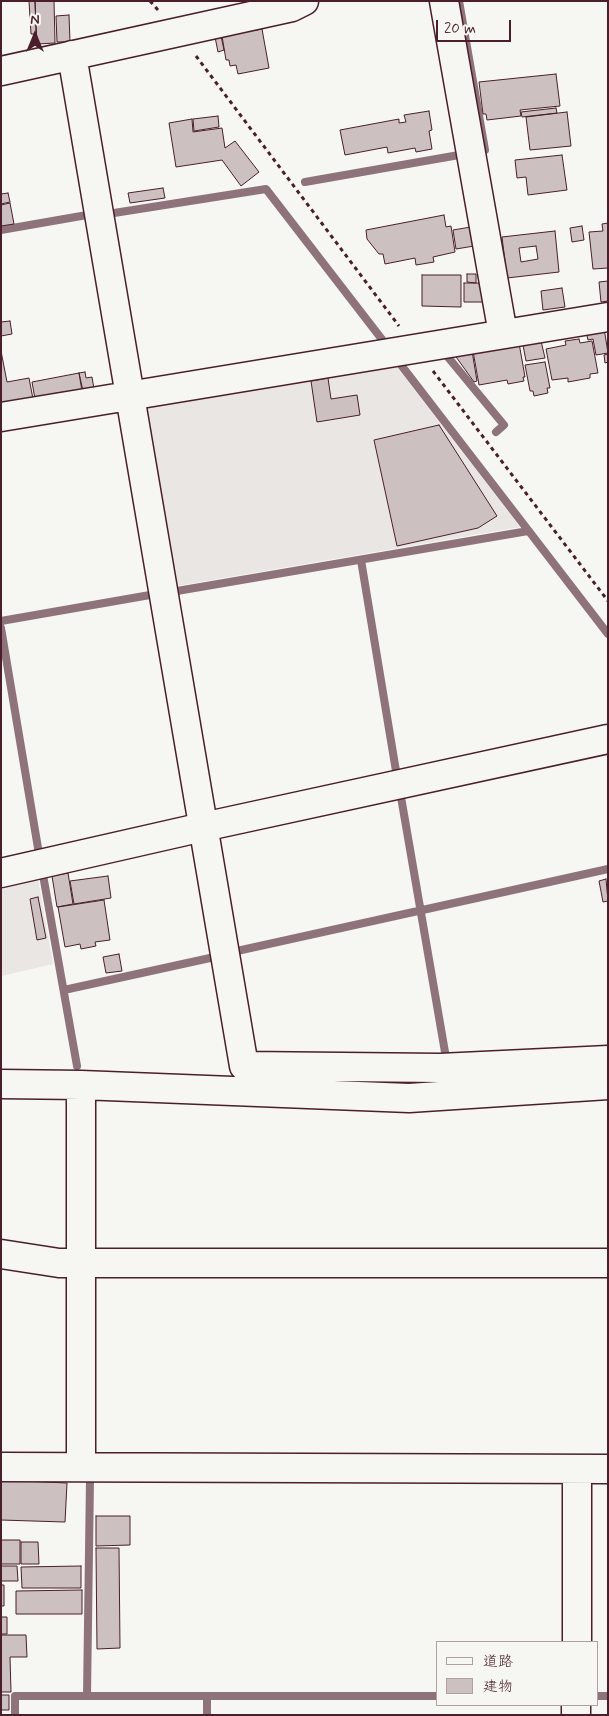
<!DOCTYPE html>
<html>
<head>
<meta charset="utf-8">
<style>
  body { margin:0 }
  #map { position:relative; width:609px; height:1716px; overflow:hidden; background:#f6f6f2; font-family:Mynerve,"Klee One",sans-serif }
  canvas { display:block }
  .frame { position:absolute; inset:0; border:2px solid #4a1f2b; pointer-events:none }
  .legend { position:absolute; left:436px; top:1641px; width:162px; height:65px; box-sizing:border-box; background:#f6f6f2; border:1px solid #b1a0a2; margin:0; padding:6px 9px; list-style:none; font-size:15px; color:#4a1f2b }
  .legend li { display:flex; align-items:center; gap:10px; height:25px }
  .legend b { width:25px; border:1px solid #b1a0a2 }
  .north { position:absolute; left:10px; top:10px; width:50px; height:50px; -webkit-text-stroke:4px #f6f6f2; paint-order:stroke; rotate:0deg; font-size:14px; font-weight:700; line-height:20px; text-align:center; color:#4a1f2b }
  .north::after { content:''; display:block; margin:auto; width:18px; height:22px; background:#4a1f2b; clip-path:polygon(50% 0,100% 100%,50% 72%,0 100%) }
  .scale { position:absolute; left:436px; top:20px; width:75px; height:22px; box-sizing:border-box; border:2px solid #4a1f2b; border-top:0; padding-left:6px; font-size:15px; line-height:18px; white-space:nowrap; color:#4a1f2b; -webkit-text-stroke:4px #f6f6f2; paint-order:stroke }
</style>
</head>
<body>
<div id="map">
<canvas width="609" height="1716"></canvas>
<div class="frame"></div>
<ul class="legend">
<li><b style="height:6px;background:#f6f6f2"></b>道路</li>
<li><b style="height:14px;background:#ccc1c0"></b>建物</li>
</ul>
<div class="north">N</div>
<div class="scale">20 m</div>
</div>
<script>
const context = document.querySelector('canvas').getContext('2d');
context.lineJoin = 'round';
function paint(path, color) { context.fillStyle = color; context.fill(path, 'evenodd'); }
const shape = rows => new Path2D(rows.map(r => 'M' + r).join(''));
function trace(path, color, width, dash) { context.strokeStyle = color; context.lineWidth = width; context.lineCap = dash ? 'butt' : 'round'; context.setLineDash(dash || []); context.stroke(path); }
const built = shape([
  [393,362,520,527,171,587,141,419,152,403],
  [37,874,53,964,1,976,1,882]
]);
const stream = shape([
  [459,1,485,150],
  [305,182,459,155],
  [114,213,266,189,384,342],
  [1,230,87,215],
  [447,356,504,425,496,432],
  [401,365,608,634],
  [361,560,396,771],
  [177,591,528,531],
  [1,621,150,595],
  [1,628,38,848],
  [401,797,445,1052],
  [43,875,77,1066],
  [237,951,608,869],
  [64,990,210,958],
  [367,1083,453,1082],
  [87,1696,90,1479],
  [598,1696,608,1696],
  [15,1715,15,1696,438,1696],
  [207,1715,207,1696]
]);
const building = shape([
  [29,1,35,1,36,34,31,34,29,1],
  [35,1,54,1,55,43,37,44,35,1],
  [69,15,70,42,57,42,56,16,69,15],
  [262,29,269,68,238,74,236,65,230,66,229,60,226,60,222,36,262,29],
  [221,36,224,50,218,52,215,37,221,36],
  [556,74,560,106,520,110,521,116,487,120,486,114,483,114,479,82,556,74],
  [556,108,557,113,522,117,521,112,556,108],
  [429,111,432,130,429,131,432,149,416,152,415,148,388,153,387,147,345,155,340,130,399,119,399,123,406,122,404,115,429,111],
  [567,112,571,146,530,150,526,117,567,112],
  [218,116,219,127,194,131,193,119,218,116],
  [192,119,193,132,222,128,225,148,235,141,259,172,241,186,222,160,176,167,169,123,192,119],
  [562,155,567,190,528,195,526,177,517,178,515,160,562,155],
  [163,188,165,198,130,203,128,193,163,188],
  [8,193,10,202,1,204,1,194,8,193],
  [10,203,14,224,1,226,1,205,10,203],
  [444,215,446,227,451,226,455,252,433,257,434,262,416,265,415,258,385,264,383,254,379,254,367,239,366,230,444,215],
  [608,223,608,268,593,269,589,232,603,231,602,224,608,223],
  [582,226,584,240,572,242,570,228,582,226],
  [471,227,474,246,456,249,453,230,471,227],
  [555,231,559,272,507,278,502,237,555,231],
  [536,246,538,259,521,262,519,248,536,246],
  [467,274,476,274,476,283,467,282,467,274],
  [422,275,461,275,461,307,422,306,422,275],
  [608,281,608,301,601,302,599,282,608,281],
  [464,283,483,283,483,302,464,302,464,283],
  [562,288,565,307,543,310,541,291,562,288],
  [10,321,12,334,1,336,1,322,10,321],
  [604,328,608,353,596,355,593,339,588,340,586,331,604,328],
  [579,339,580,343,592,341,598,373,590,374,590,378,568,382,568,378,552,380,546,349,566,345,565,341,579,339],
  [541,341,545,358,526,361,523,345,541,341],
  [519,343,525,377,523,377,524,381,508,384,507,380,479,385,473,351,519,343],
  [1,351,7,382,29,378,33,399,1,405,1,351],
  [472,351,477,381,474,382,454,354,472,351],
  [608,354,608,362,605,363,604,355,608,354],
  [545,362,550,388,547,388,548,393,534,396,533,391,530,391,525,365,545,362],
  [85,372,86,378,92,377,94,389,83,391,79,373,85,372],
  [79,373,82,391,35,399,32,382,79,373],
  [328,378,331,399,357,395,360,415,317,422,311,381,328,378],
  [439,425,497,516,478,528,397,546,374,440,439,425],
  [68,873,73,904,57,907,52,876,68,873],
  [108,876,111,898,74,904,70,881,108,876],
  [606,879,608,901,603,902,599,881,606,879],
  [38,897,46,938,37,940,30,899,38,897],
  [104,900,110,940,95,942,96,946,81,949,80,944,65,947,58,907,104,900],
  [119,954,122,971,106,973,103,957,119,954],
  [1,1480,67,1483,65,1522,1,1520,1,1480],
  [96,1516,130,1516,130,1545,96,1546,96,1516],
  [1,1540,20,1540,20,1564,1,1564,1,1540],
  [21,1542,38,1542,39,1564,21,1564,21,1542],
  [96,1548,119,1548,120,1648,97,1649,96,1548],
  [1,1566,17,1566,18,1581,1,1581,1,1566],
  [81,1566,81,1588,22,1588,21,1567,81,1566],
  [1,1585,4,1585,4,1606,1,1606,1,1585],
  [82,1590,82,1614,16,1614,16,1591,82,1590],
  [1,1617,7,1617,7,1634,1,1634,1,1617],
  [1,1635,26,1635,27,1657,10,1657,11,1692,1,1692,1,1635],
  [1,1695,9,1695,9,1710,1,1710,1,1695]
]);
const path = shape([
  [150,1,158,10],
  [196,56,399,326],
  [433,371,608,601]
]);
const minor = shape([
  [444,1,503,334],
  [72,55,244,1066,440,1068,608,1060],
  [1,71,292,7,304,1],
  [1,417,608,317],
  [1,1084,81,1085,409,1098,608,1085],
  [81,1085,81,1467],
  [1,1254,59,1263,608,1263],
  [1,1467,608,1469],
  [577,1642,577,1469],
  [576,1715,576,1705]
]);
const tertiary = shape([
  [1,873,203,827,608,739]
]);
paint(built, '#e9e6e3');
trace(stream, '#8e747a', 8);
paint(building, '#ccc1c0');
trace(building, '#4a1f2b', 1);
trace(minor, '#4a1f2b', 31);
trace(tertiary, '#4a1f2b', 31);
trace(path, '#4a1f2b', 3, [4, 4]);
trace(minor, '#f6f6f2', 28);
trace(tertiary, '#f6f6f2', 28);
</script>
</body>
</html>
